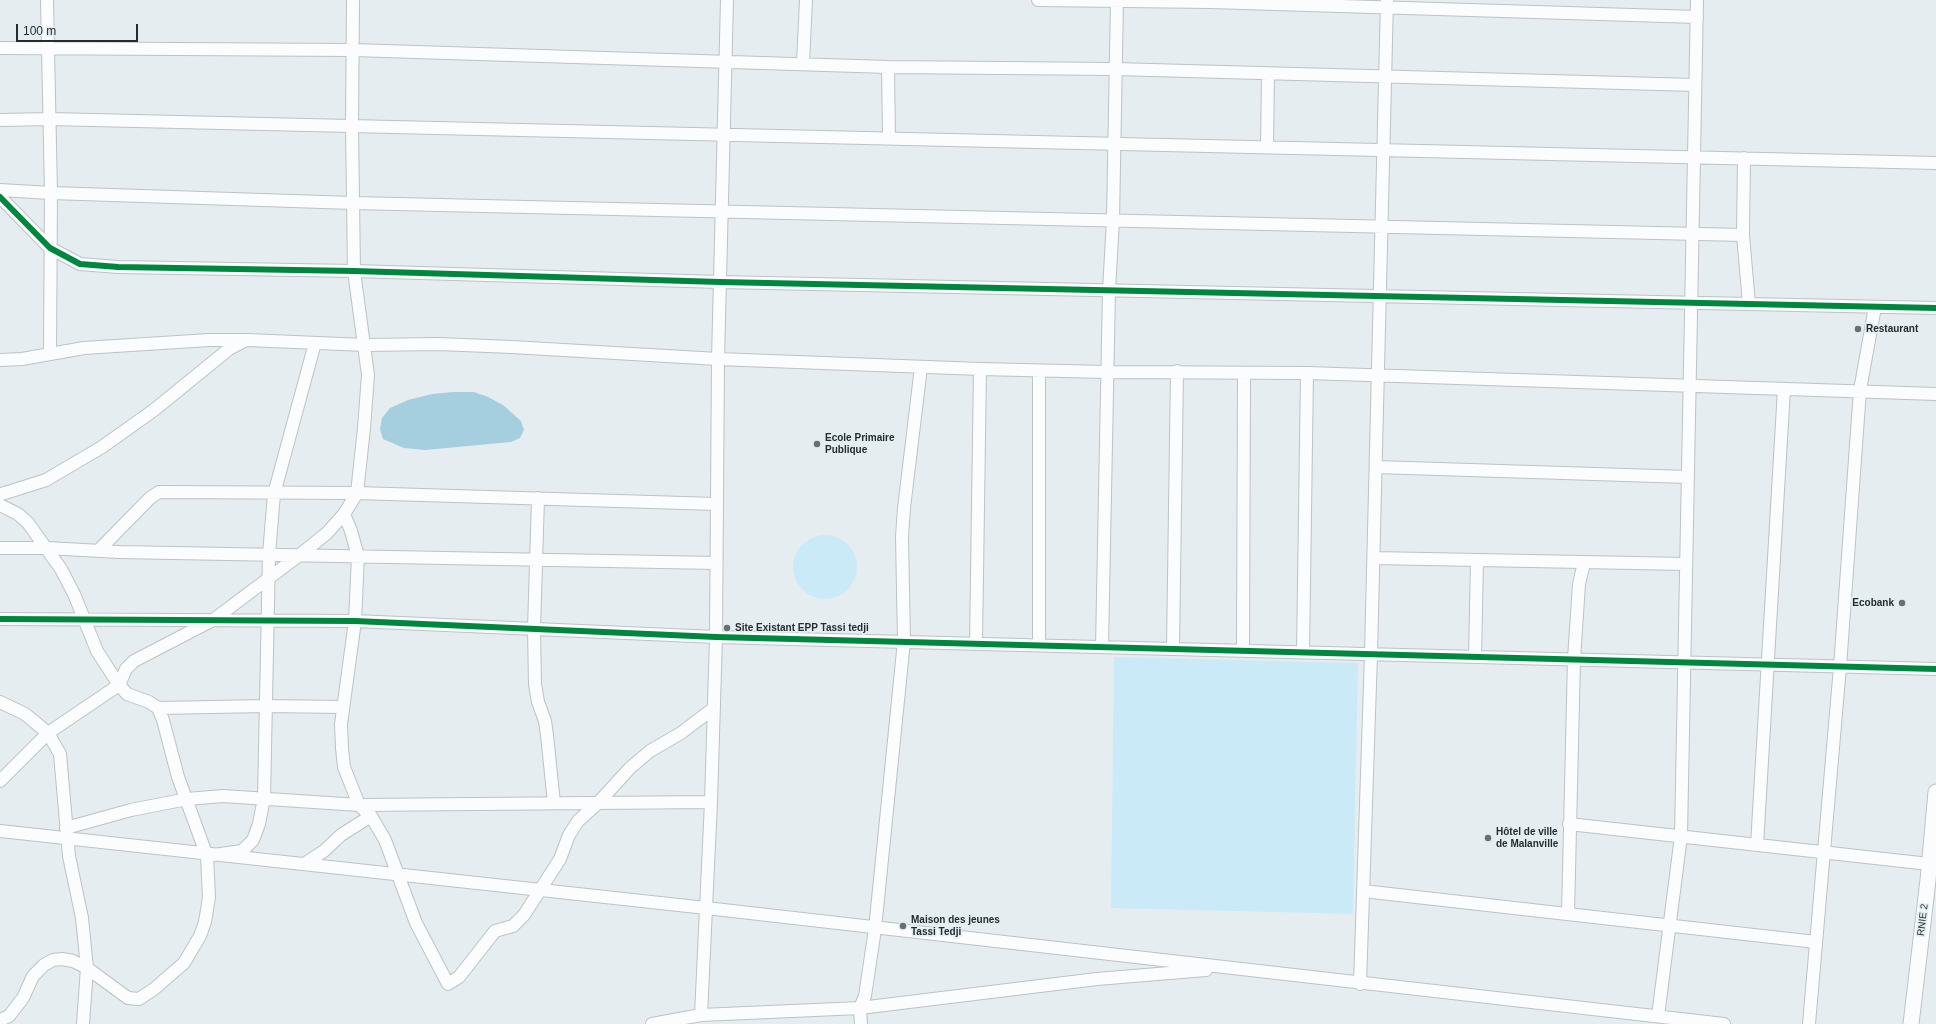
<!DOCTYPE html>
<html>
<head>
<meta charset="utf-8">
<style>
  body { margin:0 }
  #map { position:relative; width:1936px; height:1024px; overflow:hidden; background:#e6edf0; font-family:Helvetica,sans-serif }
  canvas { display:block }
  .scale { position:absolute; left:16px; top:24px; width:122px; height:18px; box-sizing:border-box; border:2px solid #262b2c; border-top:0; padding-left:5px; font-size:12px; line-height:14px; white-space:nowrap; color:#262b2c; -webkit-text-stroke:3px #e3eef3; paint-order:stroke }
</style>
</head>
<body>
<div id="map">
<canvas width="1936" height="1024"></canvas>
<div class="scale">100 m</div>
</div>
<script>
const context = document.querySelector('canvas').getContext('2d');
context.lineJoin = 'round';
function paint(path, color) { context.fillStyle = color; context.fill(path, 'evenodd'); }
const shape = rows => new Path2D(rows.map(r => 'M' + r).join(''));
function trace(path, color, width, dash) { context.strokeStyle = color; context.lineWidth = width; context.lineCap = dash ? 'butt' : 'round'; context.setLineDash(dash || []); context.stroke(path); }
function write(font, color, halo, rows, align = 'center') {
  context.font = font + ' Helvetica,sans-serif'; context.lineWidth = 3.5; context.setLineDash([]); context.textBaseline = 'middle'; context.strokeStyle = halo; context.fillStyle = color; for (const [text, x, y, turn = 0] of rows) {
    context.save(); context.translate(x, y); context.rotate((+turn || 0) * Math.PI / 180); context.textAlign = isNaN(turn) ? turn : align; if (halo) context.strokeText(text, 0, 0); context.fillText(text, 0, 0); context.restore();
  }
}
const green = shape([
  '793 567a32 32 0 1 1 64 0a32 32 0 1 1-64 0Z',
  [1114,657,1358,663,1353,914,1111,908]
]);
const water = shape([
  [453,392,474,392,488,397,503,405,521,421,524,430,520,438,511,442,425,450,404,448,383,439,380,429,382,418,390,408,408,400,432,394]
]);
const minor = shape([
  [47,0,51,193,50,353],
  [1038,0,1210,2,1697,17],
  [0,48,353,50,888,67,1115,69,1695,85],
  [803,63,806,0],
  [888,67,889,138],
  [0,120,50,119,1936,163],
  [1267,147,1268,74],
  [1744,158,1743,235,1749,304],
  [0,190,51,193,353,203,1743,235],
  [0,197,50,248,80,264,118,267,354,271,720,282,1936,308],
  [0,360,22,359,84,348,209,340,247,340,365,345,438,344,512,347,718,359,980,369,1107,372,1307,373,1936,394],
  [1376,467,1688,477],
  [0,494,5,493,46,480,102,447,154,410,229,349,244,341],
  [538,498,534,629,535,684,538,702,545,721,547,735,554,803],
  [0,505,18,514,28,523,61,569,74,594,97,651,119,685,127,694,149,702,158,708,163,720,178,777,207,856],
  [344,514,351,531,358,556,355,621,341,724,342,748,344,767,359,805,371,816,385,840,416,923,448,984,459,977,495,931,513,926,524,915,560,859,569,835,578,821,598,803,630,768,650,751,681,733,714,708],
  [0,548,47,548,119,552,716,563],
  [98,551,150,498,159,492,357,493,716,504],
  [1374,558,1686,564],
  [0,619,355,621,716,637,1936,669],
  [976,643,980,369],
  [1039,644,1039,371],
  [1102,646,1109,290,1113,220,1117,0],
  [1173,648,1177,371],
  [1243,650,1244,373],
  [1303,652,1307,373],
  [1475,657,1477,561],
  [0,702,25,714,48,733,60,754,69,856,82,918,87,968,83,1024],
  [158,708,266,706,343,707],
  [0,781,48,733,119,685,126,669,134,661,213,620,301,554,327,533,344,514,357,493,364,428,368,375,354,271,352,126,353,0],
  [1569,824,1929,864],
  [66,828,131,810,187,799,223,796,359,805,711,802],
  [0,831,706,908,1724,1024],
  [1757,845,1784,389],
  [304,864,324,851,341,835,371,816],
  [1363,891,1816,942],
  [1568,914,1574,659,1579,584,1584,563],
  [1360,984,1371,654,1387,0],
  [701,1015,711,802,716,637,718,359,727,0],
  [1658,1016,1681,836,1697,0],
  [0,1020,9,1016,23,998,33,976,44,965,53,960,62,959,73,961,87,968,128,998,139,999,154,989,184,963,200,936,205,922,209,897,207,856,242,851,253,840,259,824,264,798,269,554,274,494,315,343],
  [652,1024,701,1015,860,1008,1097,979,1206,970],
  [861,1024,860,1008,865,996,875,929,904,641,902,537,904,508,921,367],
  [1809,1024,1840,667,1860,390,1875,307]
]);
const major = shape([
  [1911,1024,1928,880,1936,792]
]);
const cycleway = shape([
  [0,197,50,248,80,264,118,267,354,271,720,282,1936,308],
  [0,619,355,621,716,637,1936,669]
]);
const markers = [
  [1858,329,4,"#696f71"],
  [817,444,4,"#696f71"],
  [1902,603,4,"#696f71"],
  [727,628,4,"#696f71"],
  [1488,838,4,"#696f71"],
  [903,926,4,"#696f71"]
];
const poiNames = [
  ["Restaurant",1866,329],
  ["Ecole Primaire",825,438],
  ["Publique",825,450],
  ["Ecobank",1894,603,"right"],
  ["Site Existant EPP Tassi tedji",735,628],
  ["Hôtel de ville",1496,832],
  ["de Malanville",1496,844],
  ["Maison des jeunes",911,920],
  ["Tassi Tedji",911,932]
];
const streetNames = [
  ["RNIE 2",1923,920,-83]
];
paint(green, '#cbeaf7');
paint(water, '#a5cede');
trace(minor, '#bdc2c4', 14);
trace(major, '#bdc2c4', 17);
trace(minor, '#fbfcfd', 12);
trace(major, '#fbfcfd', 15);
trace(cycleway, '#00873e', 6);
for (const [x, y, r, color] of markers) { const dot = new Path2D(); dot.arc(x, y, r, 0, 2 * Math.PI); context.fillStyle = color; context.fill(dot); trace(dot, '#e3eef3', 1.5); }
write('bold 10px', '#262b2c', '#e3eef3', poiNames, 'left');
write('10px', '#262b2c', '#e3eef3', streetNames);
</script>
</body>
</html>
